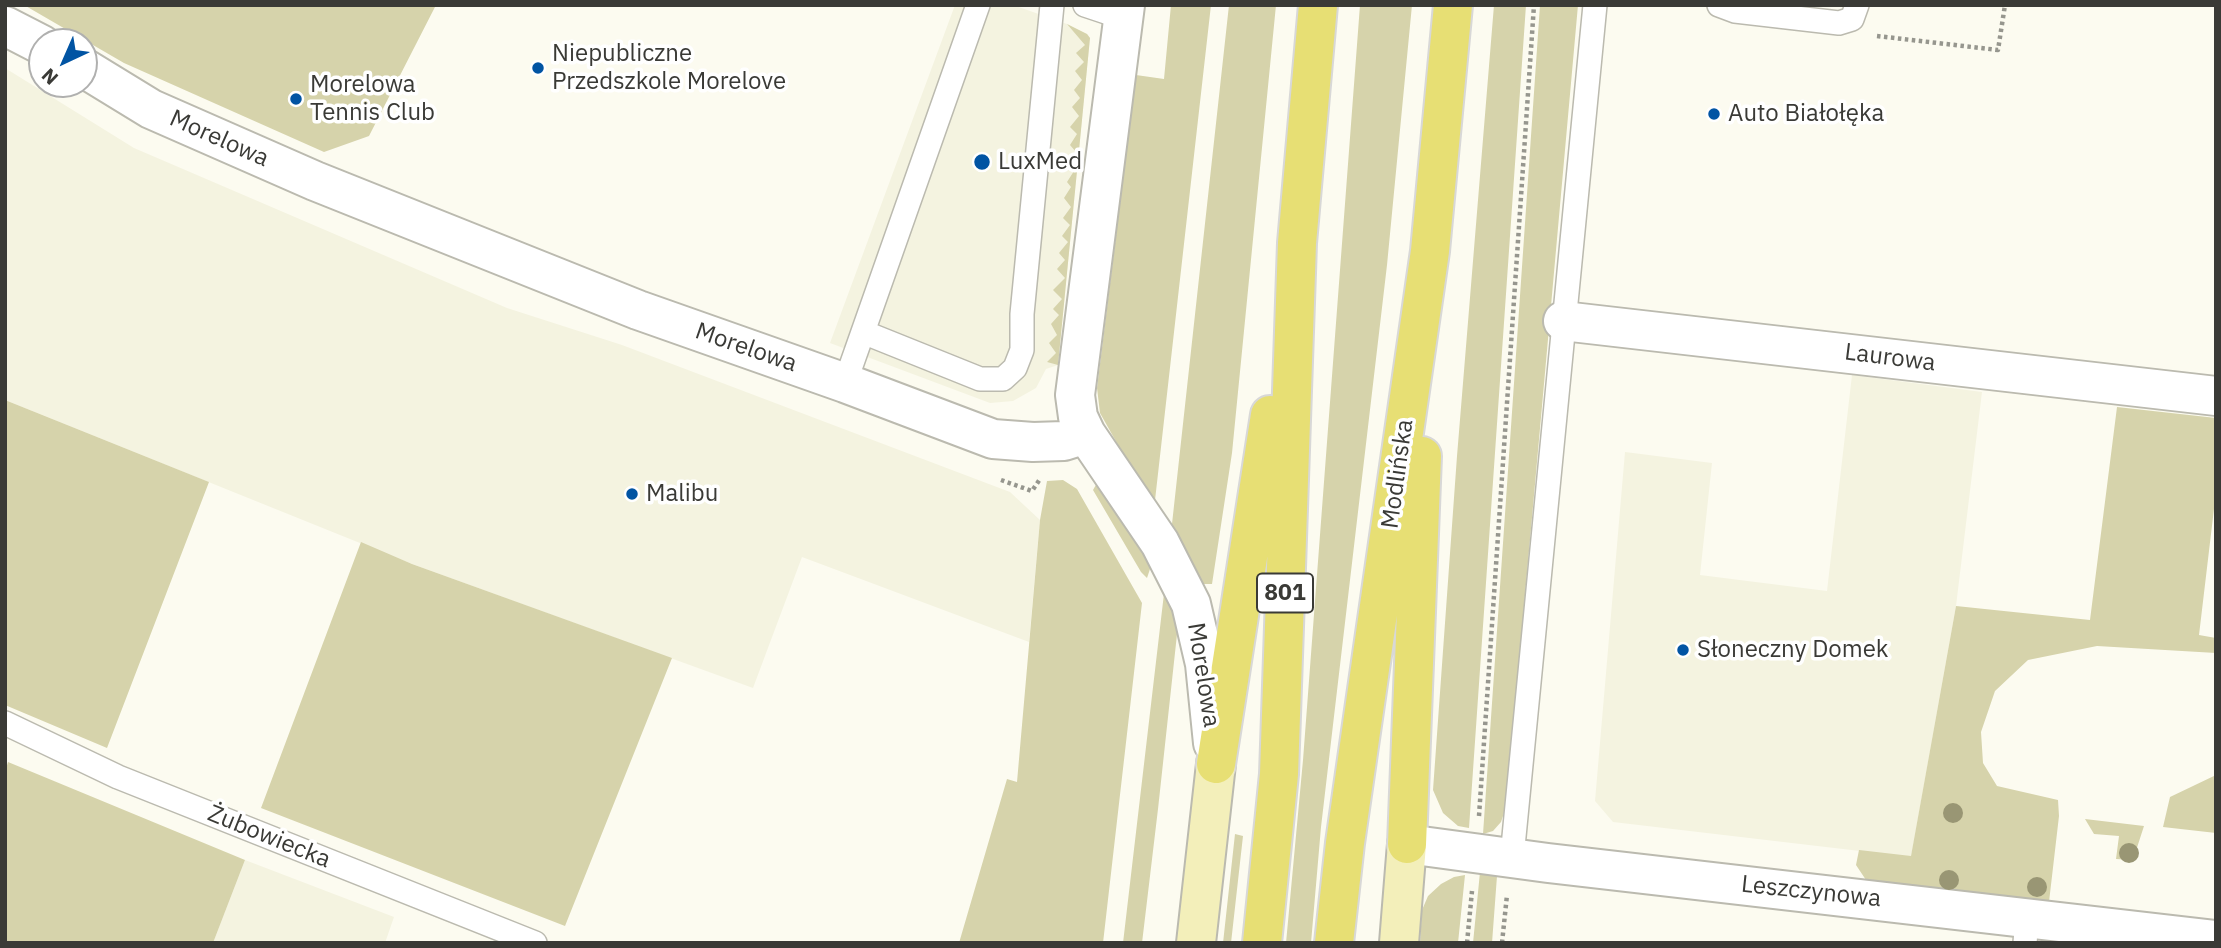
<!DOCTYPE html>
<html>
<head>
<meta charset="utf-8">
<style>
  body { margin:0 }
  #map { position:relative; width:2221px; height:948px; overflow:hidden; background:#fcfbf0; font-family:"IBM Plex Sans",sans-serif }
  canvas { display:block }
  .frame { position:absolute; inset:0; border:7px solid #3a3a36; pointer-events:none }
  .north { position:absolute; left:28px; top:28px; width:70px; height:70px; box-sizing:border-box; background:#fff; border:2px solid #b0b0af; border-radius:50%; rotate:224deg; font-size:19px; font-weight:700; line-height:28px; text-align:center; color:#3a3a36 }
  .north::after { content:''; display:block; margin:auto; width:24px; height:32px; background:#0154a3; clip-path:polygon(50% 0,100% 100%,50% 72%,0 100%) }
</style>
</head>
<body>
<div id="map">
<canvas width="2221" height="948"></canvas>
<div class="frame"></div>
<div class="north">N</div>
</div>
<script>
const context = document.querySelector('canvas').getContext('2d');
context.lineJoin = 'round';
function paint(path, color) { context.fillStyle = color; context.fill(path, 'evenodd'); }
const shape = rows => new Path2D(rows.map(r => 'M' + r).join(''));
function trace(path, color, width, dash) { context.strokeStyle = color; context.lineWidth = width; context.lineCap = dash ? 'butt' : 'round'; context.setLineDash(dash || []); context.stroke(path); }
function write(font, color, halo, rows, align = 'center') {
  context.font = font + ' "IBM Plex Sans",sans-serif'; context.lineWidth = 7; context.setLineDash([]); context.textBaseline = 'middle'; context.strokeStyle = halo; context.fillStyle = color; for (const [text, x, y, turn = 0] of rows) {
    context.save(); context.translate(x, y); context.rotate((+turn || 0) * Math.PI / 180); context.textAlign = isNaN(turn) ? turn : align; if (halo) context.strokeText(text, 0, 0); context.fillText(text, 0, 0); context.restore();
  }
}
const built = shape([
  [955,5,1013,5,1067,24,1087,34,1090,38,1058,365,1046,369,1036,388,1013,401,990,403,830,343],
  [5,68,134,148,507,308,622,345,1010,492,1040,520,1029,642,802,557,753,688,412,564,5,400],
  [1852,375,1982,392,1956,606,1911,857,1613,822,1595,801,1625,452,1712,463,1700,575,1827,591],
  [245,860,394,917,385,943,213,943]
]);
const green = shape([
  [24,5,436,5,369,136,324,152,124,63],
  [1171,5,1211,5,1154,509,1100,413,1097,388,1136,75,1164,79],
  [1229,5,1276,5,1232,453,1212,584,1201,584,1171,533],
  [1360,5,1412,5,1387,265,1321,827,1311,943,1286,943,1303,760],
  [1494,5,1526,5,1469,828,1458,826,1443,813,1433,790,1457,456],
  [1540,5,1578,5,1506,807,1501,822,1493,831,1483,834],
  [1067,24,1087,34,1090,38,1058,365,1047,362,1056,353,1049,343,1057,335,1051,324,1059,315,1053,309,1062,299,1053,290,1065,278,1057,269,1065,260,1059,253,1068,242,1062,236,1070,225,1063,218,1071,207,1064,198,1071,187,1067,182,1074,171,1068,163,1076,152,1070,145,1077,134,1070,127,1079,116,1072,107,1080,98,1074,90,1082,80,1075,71,1084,62,1076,53,1085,45],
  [5,400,209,482,107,748,5,705],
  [2117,407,2216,418,2216,492,2199,635,2216,638,2216,653,2097,646,2028,660,1995,691,1981,732,1983,763,1997,786,2058,800,2059,816,2049,902,1866,880,1856,865,1859,850,1911,856,1956,606,2090,620],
  [1063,480,1077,489,1142,603,1103,943,959,943,1007,779,1017,782,1040,520,1047,481],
  [1097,483,1116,499,1151,566,1147,578,1141,572,1093,490],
  [361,542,412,564,672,658,565,926,261,808],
  [1165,585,1179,616,1158,809,1142,943,1123,943],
  [8,762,245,860,213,943,5,943,5,772],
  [2216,775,2216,833,2163,827,2170,797],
  [2085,819,2144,826,2133,860,2116,859,2119,836,2094,834],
  [1235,834,1243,836,1231,943,1223,943],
  [1480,872,1497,876,1492,943,1473,943],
  [1465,875,1458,943,1420,943,1422,910,1428,896,1441,884,1454,877]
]);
const path = shape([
  [1877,36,1998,50,2005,5],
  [1001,480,1032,491,1040,479],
  [1479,816,1534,5],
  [1467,943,1472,891],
  [1502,943,1507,895]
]);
const service = shape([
  [1085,5,1124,18],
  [1719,5,1735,11,1839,23,1852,19,1857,5],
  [863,332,980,379,1003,379,1015,368,1022,350,1022,314,1052,5],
  [845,383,978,5],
  [5,723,118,777,535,943],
  [1512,857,1595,5],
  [2025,943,2027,917]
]);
const minor = shape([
  [1125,5,1075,395,1078,417,1086,434,1160,543,1191,604,1205,664,1213,743],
  [5,26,42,45],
  [84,68,151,109,315,181,638,310,845,383,993,439,1033,442,1064,441,1086,434],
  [1563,321,2216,396],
  [1407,844,1548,863,2216,940]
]);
const secondary = shape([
  [1196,943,1216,764],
  [1399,943,1407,844]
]);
const primary = shape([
  [1216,764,1270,415],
  [1407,844,1422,456],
  [1262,943,1279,774,1297,243,1318,5],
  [1334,943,1345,843,1430,251,1453,5]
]);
const trees = [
  [1953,813],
  [2129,853],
  [1949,880],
  [2037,887]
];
const markers = [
  [538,68,7,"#0154a3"],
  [296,99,7,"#0154a3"],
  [1714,114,7,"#0154a3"],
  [982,162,9,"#0154a3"],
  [632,494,7,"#0154a3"],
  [1683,650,7,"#0154a3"]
];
const shields = [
  [1285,593,56]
];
const shieldNames = [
  ["801",1285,593]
];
const poiNames = [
  ["Niepubliczne",552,54],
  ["Przedszkole Morelove",552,82],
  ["Morelowa",310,85],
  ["Tennis Club",310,113],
  ["Auto Białołęka",1728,114],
  ["LuxMed",998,162],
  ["Malibu",646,494],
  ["Słoneczny Domek",1697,650]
];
const streetNames = [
  ["Morelowa",219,139,24],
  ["Morelowa",746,348,19],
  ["Laurowa",1890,358,7],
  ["Modlińska",1398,474,-82],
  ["Morelowa",1203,675,81],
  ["Żubowiecka",269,837,22],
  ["Leszczynowa",1811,892,6]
];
paint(built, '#f4f3e0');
paint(green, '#d6d3ab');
trace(service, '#bbbaaf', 26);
trace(minor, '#bbbaaf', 42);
trace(secondary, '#bbbaaf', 42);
trace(primary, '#d8d8d7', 42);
trace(path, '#96968e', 4.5, [3.5, 3.5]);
trace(service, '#fff', 23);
trace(minor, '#fff', 38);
trace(secondary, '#f3efba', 38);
trace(primary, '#e7df74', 38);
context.fillStyle = '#999674';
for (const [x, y] of trees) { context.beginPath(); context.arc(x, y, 10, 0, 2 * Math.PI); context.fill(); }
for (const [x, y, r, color] of markers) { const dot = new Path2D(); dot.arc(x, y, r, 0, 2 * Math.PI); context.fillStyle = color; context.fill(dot); trace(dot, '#fff', 2.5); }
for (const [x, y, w] of shields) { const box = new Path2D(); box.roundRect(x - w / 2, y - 19.5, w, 39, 5); context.fillStyle = '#fff'; context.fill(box); trace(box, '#3a3a36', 2); }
write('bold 23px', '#3a3a36', null, shieldNames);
write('24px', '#3a3a36', '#fff', poiNames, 'left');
write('24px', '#3a3a36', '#fff', streetNames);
</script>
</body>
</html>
